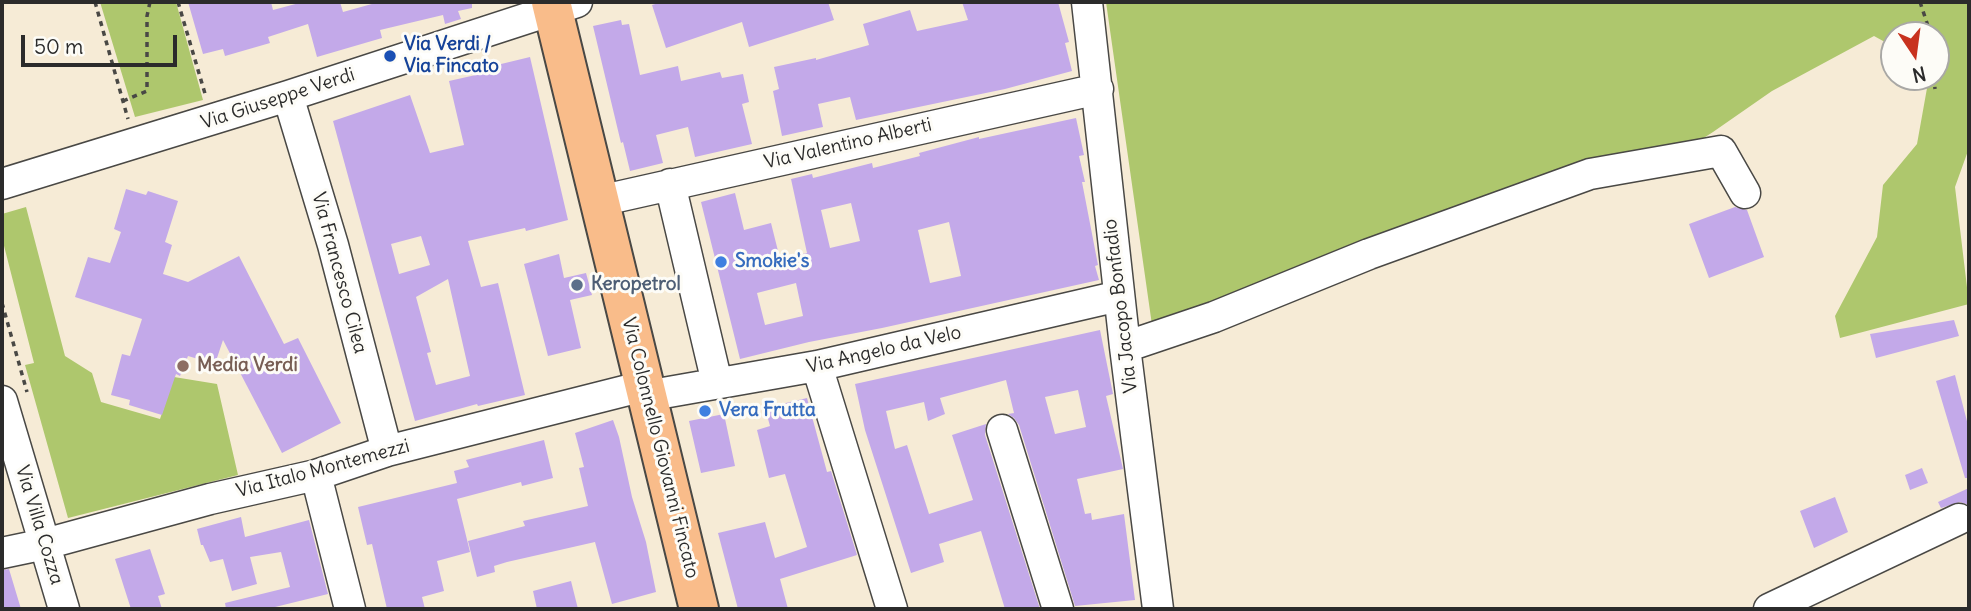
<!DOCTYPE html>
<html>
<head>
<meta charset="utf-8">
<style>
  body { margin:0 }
  #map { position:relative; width:1971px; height:611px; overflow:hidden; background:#f6ebd6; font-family:Delius,sans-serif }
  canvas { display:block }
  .frame { position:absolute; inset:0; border:4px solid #2b2b2b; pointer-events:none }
  .north { position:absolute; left:1880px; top:21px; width:70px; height:70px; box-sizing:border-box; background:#fdfcf7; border:2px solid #a9a8a5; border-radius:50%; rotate:167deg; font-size:19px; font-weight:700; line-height:28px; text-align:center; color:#2b2b2b }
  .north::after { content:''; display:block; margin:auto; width:24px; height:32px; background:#c8321e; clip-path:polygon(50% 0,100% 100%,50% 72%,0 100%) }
  .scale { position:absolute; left:21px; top:35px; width:156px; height:32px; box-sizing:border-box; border:4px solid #2b2b2b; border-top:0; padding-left:9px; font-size:21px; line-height:24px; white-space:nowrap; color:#2b2b2b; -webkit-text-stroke:5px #fdfcf7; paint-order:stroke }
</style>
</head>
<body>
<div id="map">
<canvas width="1971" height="611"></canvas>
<div class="frame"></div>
<div class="north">N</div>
<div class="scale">50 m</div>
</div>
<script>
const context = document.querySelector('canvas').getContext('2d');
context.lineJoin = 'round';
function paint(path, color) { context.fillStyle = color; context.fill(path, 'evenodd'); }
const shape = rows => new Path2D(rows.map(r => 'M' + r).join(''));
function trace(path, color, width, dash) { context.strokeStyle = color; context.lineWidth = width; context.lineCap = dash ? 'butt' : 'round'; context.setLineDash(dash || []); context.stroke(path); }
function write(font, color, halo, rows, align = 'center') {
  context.font = font + ' Delius,sans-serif'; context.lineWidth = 6; context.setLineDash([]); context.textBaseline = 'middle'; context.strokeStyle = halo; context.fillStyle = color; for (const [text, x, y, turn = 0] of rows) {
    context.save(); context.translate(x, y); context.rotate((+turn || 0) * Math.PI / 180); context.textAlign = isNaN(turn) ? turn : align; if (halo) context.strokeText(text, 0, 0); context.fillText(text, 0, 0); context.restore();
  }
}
const green = shape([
  [100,2,176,2,203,100,135,117],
  [1106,2,1969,2,1969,148,1955,187,1969,304,1840,338,1835,316,1877,237,1883,185,1917,144,1929,77,1936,77,1936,35,1894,35,1894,47,1874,36,1772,91,1713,132,1636,181,1629,178,1517,209,1152,325],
  [26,207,65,356,92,373,101,402,160,419,174,377,217,384,238,475,68,518,25,365,34,363,2,238,2,214]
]);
const building = shape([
  [188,2,271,2,273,10,303,2,340,2,343,12,379,2,472,2,472,8,458,11,461,19,445,24,443,15,380,30,382,38,317,57,308,24,268,37,270,43,225,56,223,49,203,54],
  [662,2,828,2,834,20,749,47,742,22,666,48,652,5],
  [962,2,1058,2,1069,42,1065,43,1072,71,1005,89,856,120,850,97,818,104,823,127,782,136,773,91,779,89,774,67,816,58,816,60,869,45,863,24,910,10,917,31,968,20],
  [621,20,622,25,629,24,640,75,678,66,681,81,720,72,722,78,743,74,749,102,742,104,752,144,695,157,688,127,656,135,663,163,630,171,623,142,621,143,593,26],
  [530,57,568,220,526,231,525,228,468,241,481,287,498,283,525,395,478,406,477,404,415,421,333,121,410,95,430,153,464,145,449,81,498,70,497,65],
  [421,236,430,265,399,274,391,244],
  [448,279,470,376,436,385,427,353,431,352,416,297],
  [1076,118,1084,155,1079,156,1085,182,1082,182,1098,265,1095,266,1099,280,882,328,809,342,740,359,701,202,735,193,744,230,771,223,780,259,807,253,791,179,812,174,813,178,872,163,873,168,920,156,919,153,979,137,979,139],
  [851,203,860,241,830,248,821,210],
  [949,222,961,276,930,283,918,230],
  [796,283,803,316,765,325,757,293],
  [126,189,146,195,148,191,178,201,165,242,172,245,163,274,188,282,239,256,284,344,298,338,341,423,282,453,223,340,215,364,188,356,180,376,176,374,162,415,129,405,130,400,111,395,122,354,130,356,142,319,75,297,88,257,110,263,121,232,114,229],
  [1735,207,1747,210,1764,257,1709,278,1689,224],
  [559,254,564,278,586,273,592,295,570,300,581,348,548,356,524,264],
  [1954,320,1959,336,1876,358,1870,334],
  [1100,330,1113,394,1106,396,1123,469,1077,479,1085,514,1091,513,1092,520,1124,514,1135,600,1075,606,1019,425,1014,418,1008,414,1014,413,1006,380,940,398,945,414,928,421,924,402,886,411,895,449,907,445,929,514,973,500,952,435,986,424,985,435,1040,609,1005,609,981,531,939,544,944,562,911,573,865,430,855,384],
  [1078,390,1086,427,1055,434,1045,397],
  [1955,375,1969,429,1969,478,1965,478,1936,381],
  [807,398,827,472,831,471,857,555,780,579,788,609,738,609,718,533,765,522,775,558,807,547,785,474,769,478,757,430,770,426,765,408],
  [724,414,735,466,701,473,689,421],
  [613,420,619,437,632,497,646,542,656,592,612,604,595,542,507,562,494,566,495,572,477,577,468,541,525,526,523,521,588,506,579,468,584,467,575,433],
  [544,440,553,478,522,486,521,482,457,499,470,552,437,561,444,591,422,597,425,609,387,609,372,544,367,545,358,507,457,483,454,471,469,467,466,460],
  [1922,468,1928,483,1910,490,1905,475],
  [1969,488,1969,505,1960,502,1941,508,1938,502],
  [1835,497,1848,532,1814,548,1800,511],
  [241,517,245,537,309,520,328,594,267,609,226,609,225,603,290,587,281,552,250,557,257,584,232,591,223,559,210,562,203,545,201,545,197,529],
  [150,549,165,594,158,596,162,609,131,609,115,559],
  [9,569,21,609,2,609,2,570],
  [571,581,578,609,537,609,533,591]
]);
const path = shape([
  [95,2,128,119],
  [178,2,206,97],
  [1920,2,1931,35],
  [1934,77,1935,89],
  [123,101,147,91,147,16,150,2],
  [2,303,27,392]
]);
const minor = shape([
  [1087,2,1125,347,1158,609],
  [288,96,333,245,387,451],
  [2,184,288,96,577,2],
  [670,184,717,383],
  [599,201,1098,89],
  [1125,347,1214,317,1369,254,1590,174,1721,151,1745,193],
  [817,366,892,609],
  [646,396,817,366,1119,296],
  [2,401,64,609],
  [1002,430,1058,609],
  [316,475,350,609],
  [2,553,45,544,210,499,316,475,387,451,644,386],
  [1769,609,1959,519]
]);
const major = shape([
  [551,2,699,609]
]);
const markers = [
  [390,56,7,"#1a4fb4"],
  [721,262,7,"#3f7fe0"],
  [577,285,7,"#5c6f8a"],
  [183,366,7,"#8d6e63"],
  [705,411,7,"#3f7fe0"]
];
const transitNames = [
  ["Via Verdi /",404,45],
  ["Via Fincato",404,67]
];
const streetNames = [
  ["Via Giuseppe Verdi",278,99,-18],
  ["Via Valentino Alberti",848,144,-13],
  ["Via Francesco Cilea",339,273,75],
  ["Via Jacopo Bonfadio",1121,306,-97],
  ["Via Angelo da Velo",884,350,-13],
  ["Via Colonnello Giovanni Fincato",660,448,76],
  ["Via Italo Montemezzi",323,469,-15],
  ["Via Villa Cozza",39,525,73]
];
const shopNames = [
  ["Smokie's",735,262],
  ["Vera Frutta",719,411]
];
const serviceNames = [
  ["Keropetrol",591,285]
];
const educationNames = [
  ["Media Verdi",197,366]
];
paint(green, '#aec76d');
paint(building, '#c3a9e9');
trace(minor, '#494845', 33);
trace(major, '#494845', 42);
trace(path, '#494845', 3.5, [5, 5]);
trace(minor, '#fff', 30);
trace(major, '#f9bc8a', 38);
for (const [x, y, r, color] of markers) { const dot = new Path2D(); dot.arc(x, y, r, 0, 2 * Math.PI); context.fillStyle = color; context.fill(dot); trace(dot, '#fdfcf7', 2.5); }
write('bold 19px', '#164399', '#fdfcf7', transitNames, 'left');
write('19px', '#2b2b2b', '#fdfcf7', streetNames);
write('bold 19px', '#366cbe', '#fdfcf7', shopNames, 'left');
write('bold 19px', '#4e5e75', '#fdfcf7', serviceNames, 'left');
write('bold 19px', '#785e54', '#fdfcf7', educationNames, 'left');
</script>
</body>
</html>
